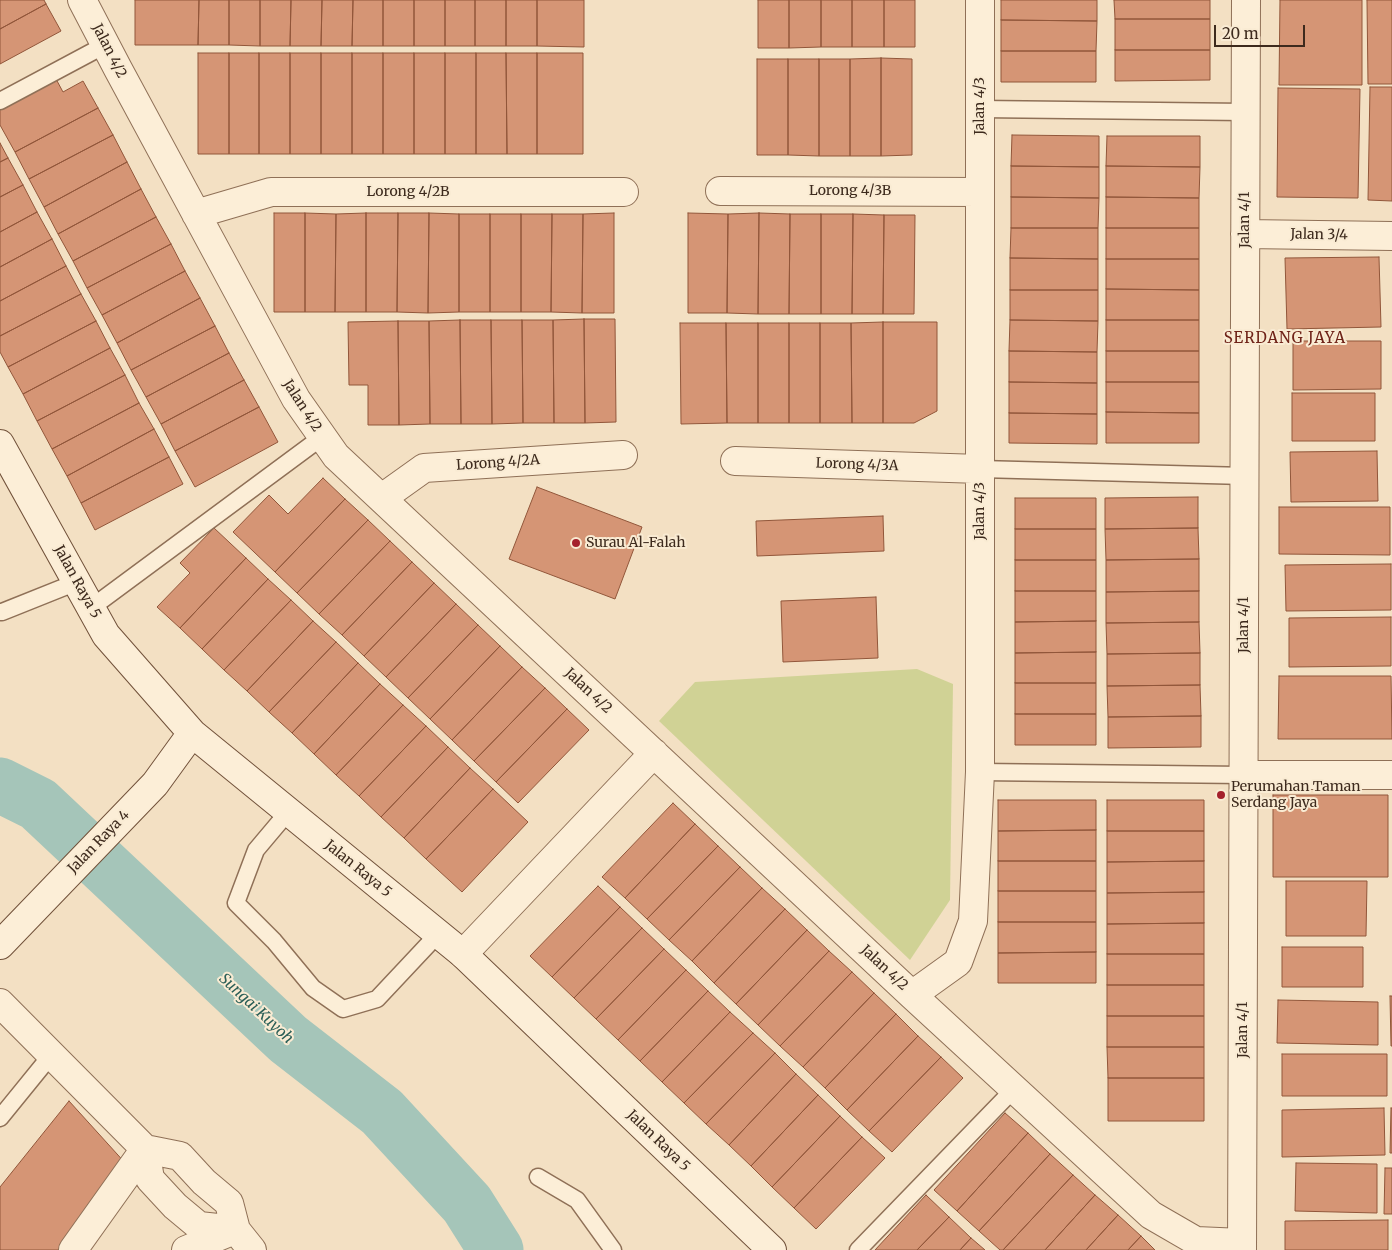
<!DOCTYPE html>
<html>
<head>
<meta charset="utf-8">
<style>
  body { margin:0 }
  #map { position:relative; width:1392px; height:1250px; overflow:hidden; background:#f3e0c3; font-family:Merriweather,serif }
  canvas { display:block }
  .scale { position:absolute; left:1214px; top:25px; width:91px; height:22px; box-sizing:border-box; border:2px solid #3d2a1d; border-top:0; padding-left:6px; font-size:15px; line-height:18px; white-space:nowrap; color:#3d2a1d; -webkit-text-stroke:4px #f9ebd3; paint-order:stroke }
</style>
</head>
<body>
<div id="map">
<canvas width="1392" height="1250"></canvas>
<div class="scale">20 m</div>
</div>
<script>
const context = document.querySelector('canvas').getContext('2d');
context.lineJoin = 'round';
function paint(path, color) { context.fillStyle = color; context.fill(path, 'evenodd'); }
const shape = rows => new Path2D(rows.map(r => 'M' + r).join(''));
function trace(path, color, width, dash) { context.strokeStyle = color; context.lineWidth = width; context.lineCap = dash ? 'butt' : 'round'; context.setLineDash(dash || []); context.stroke(path); }
function write(font, color, halo, rows, align = 'center') {
  context.font = font + ' Merriweather,serif'; context.lineWidth = 4; context.setLineDash([]); context.textBaseline = 'middle'; context.strokeStyle = halo; context.fillStyle = color; for (const [text, x, y, turn = 0] of rows) {
    context.save(); context.translate(x, y); context.rotate((+turn || 0) * Math.PI / 180); context.textAlign = isNaN(turn) ? turn : align; if (halo) context.strokeText(text, 0, 0); context.fillText(text, 0, 0); context.restore();
  }
}
const green = shape([
  [917,669,953,684,950,900,910,960,659,721,695,682]
]);
const river = shape([
  [0,785,38,804,288,1039,382,1112,467,1204,496,1250]
]);
const building = shape([
  [0,0,44,0,46,4,0,29,0,0],
  [135,0,199,0,198,45,135,45,135,0],
  [199,0,229,0,229,45,198,45,199,0],
  [229,0,260,0,260,46,229,45,229,0],
  [260,0,291,0,290,46,260,46,260,0],
  [291,0,322,0,321,46,290,46,291,0],
  [322,0,353,0,352,46,321,46,322,0],
  [353,0,383,0,383,46,352,46,353,0],
  [383,0,414,0,414,46,383,46,383,0],
  [414,0,445,0,445,46,414,46,414,0],
  [445,0,475,0,475,46,445,46,445,0],
  [475,0,506,0,506,46,475,46,475,0],
  [506,0,537,0,537,46,506,46,506,0],
  [537,0,584,0,584,47,537,46,537,0],
  [758,0,789,0,789,48,758,48,758,0],
  [789,0,821,0,821,47,789,48,789,0],
  [821,0,852,0,852,47,821,47,821,0],
  [852,0,884,0,884,47,852,47,852,0],
  [884,0,915,0,915,47,884,47,884,0],
  [1001,0,1097,0,1097,21,1001,20,1001,0],
  [1114,0,1210,0,1210,19,1115,19,1114,0],
  [1280,0,1362,0,1362,85,1279,85,1280,0],
  [1367,0,1392,0,1392,84,1368,84,1367,0],
  [46,4,61,31,0,64,0,29,46,4],
  [1115,19,1210,19,1210,50,1115,50,1115,19],
  [1001,20,1097,21,1096,51,1001,51,1001,20],
  [1115,50,1210,50,1210,80,1115,81,1115,50],
  [1001,51,1096,51,1096,82,1001,82,1001,51],
  [198,53,229,53,229,154,198,154,198,53],
  [229,53,259,53,259,154,229,154,229,53],
  [259,53,290,53,290,154,259,154,259,53],
  [290,53,321,53,321,154,290,154,290,53],
  [321,53,352,53,352,154,321,154,321,53],
  [352,53,383,53,383,154,352,154,352,53],
  [383,53,414,53,414,154,383,154,383,53],
  [414,53,445,53,445,154,414,154,414,53],
  [445,53,476,53,476,154,445,154,445,53],
  [476,53,506,53,507,154,476,154,476,53],
  [506,53,537,53,537,154,507,154,506,53],
  [537,53,583,53,583,154,537,154,537,53],
  [881,58,912,59,912,155,881,156,881,58],
  [881,58,881,156,850,156,850,59,881,58],
  [757,59,788,59,788,155,757,155,757,59],
  [788,59,819,59,819,156,788,155,788,59],
  [819,59,850,59,850,156,819,156,819,59],
  [56,79,63,92,83,81,98,108,15,152,0,125,0,109,56,79],
  [1370,87,1392,87,1392,201,1368,200,1370,87],
  [1278,88,1360,89,1358,198,1277,197,1278,88],
  [98,108,113,135,29,179,15,152,98,108],
  [113,135,127,162,44,207,29,179,113,135],
  [1012,135,1099,136,1099,167,1011,166,1012,135],
  [1107,136,1200,136,1200,167,1106,166,1107,136],
  [0,143,8,158,0,162,0,143],
  [8,158,23,185,0,197,0,162,8,158],
  [127,162,141,189,58,234,44,207,127,162],
  [1011,166,1099,167,1099,198,1011,197,1011,166],
  [1106,166,1200,167,1199,198,1106,197,1106,166],
  [23,185,37,212,0,232,0,197,23,185],
  [141,189,156,217,73,261,58,234,141,189],
  [1011,197,1099,198,1098,228,1011,228,1011,197],
  [1106,197,1199,198,1199,228,1106,228,1106,197],
  [37,212,52,239,0,267,0,232,37,212],
  [274,213,305,213,305,312,274,312,274,213],
  [305,213,336,214,335,312,305,312,305,213],
  [366,213,366,312,335,312,336,214,366,213],
  [366,213,398,213,397,312,366,312,366,213],
  [398,213,429,213,428,313,397,312,398,213],
  [429,213,459,214,459,312,428,313,429,213],
  [614,213,614,313,582,313,583,214,614,213],
  [688,213,728,214,727,313,688,313,688,213],
  [759,213,758,314,727,313,728,214,759,213],
  [759,213,790,214,789,314,758,314,759,213],
  [459,214,490,214,490,312,459,312,459,214],
  [490,214,521,214,521,312,490,312,490,214],
  [521,214,552,214,551,312,521,312,521,214],
  [552,214,583,214,582,313,551,312,552,214],
  [790,214,821,214,821,314,789,314,790,214],
  [821,214,853,214,852,314,821,314,821,214],
  [853,214,884,215,883,314,852,314,853,214],
  [884,215,915,215,914,314,883,314,884,215],
  [156,217,171,244,87,288,73,261,156,217],
  [1011,228,1098,228,1098,259,1010,258,1011,228],
  [1106,228,1199,228,1199,259,1106,259,1106,228],
  [52,239,66,266,0,301,0,267,52,239],
  [171,244,185,271,102,315,87,288,171,244],
  [1379,257,1381,327,1287,329,1285,258,1379,257],
  [1010,258,1098,259,1098,290,1010,290,1010,258],
  [1106,259,1199,259,1199,290,1106,289,1106,259],
  [66,266,81,294,0,336,0,301,66,266],
  [185,271,200,298,117,343,102,315,185,271],
  [1106,289,1199,290,1199,320,1106,320,1106,289],
  [1010,290,1098,290,1098,321,1010,320,1010,290],
  [81,294,96,321,8,367,0,352,0,336,81,294],
  [200,298,215,326,131,370,117,343,200,298],
  [584,319,615,319,616,422,585,423,584,319],
  [584,319,585,423,554,423,553,320,584,319],
  [460,320,491,320,492,424,461,424,460,320],
  [460,320,461,424,430,424,429,321,460,320],
  [491,320,522,320,523,423,492,424,491,320],
  [522,320,553,320,554,423,523,423,522,320],
  [1010,320,1098,321,1097,352,1009,351,1010,320],
  [1106,320,1199,320,1199,351,1106,351,1106,320],
  [96,321,110,348,23,394,8,367,96,321],
  [398,321,399,425,368,425,368,385,349,385,348,322,398,321],
  [398,321,429,321,430,424,399,425,398,321],
  [883,322,937,322,937,411,914,423,883,423,883,322],
  [883,322,883,423,852,423,851,323,883,322],
  [680,323,726,323,727,423,681,424,680,323],
  [726,323,758,323,758,423,727,423,726,323],
  [758,323,789,323,789,423,758,423,758,323],
  [789,323,820,323,820,423,789,423,789,323],
  [820,323,851,323,852,423,820,423,820,323],
  [215,326,229,353,146,397,131,370,215,326],
  [1293,341,1381,341,1381,389,1293,390,1293,341],
  [110,348,125,375,37,421,23,394,110,348],
  [1009,351,1097,352,1097,383,1009,382,1009,351],
  [1106,351,1199,351,1199,382,1106,382,1106,351],
  [229,353,244,380,161,424,146,397,229,353],
  [125,375,139,403,52,449,37,421,125,375],
  [244,380,259,407,175,451,161,424,244,380],
  [1009,382,1097,383,1097,414,1009,413,1009,382],
  [1106,382,1199,382,1199,413,1106,412,1106,382],
  [1292,393,1375,393,1375,441,1292,441,1292,393],
  [139,403,154,429,67,476,52,449,139,403],
  [259,407,278,442,195,487,175,451,259,407],
  [1106,412,1199,413,1199,443,1106,443,1106,412],
  [1009,413,1097,414,1097,444,1009,443,1009,413],
  [154,429,169,457,81,503,67,476,154,429],
  [1377,451,1378,501,1291,502,1290,452,1377,451],
  [169,457,183,484,95,530,81,503,169,457],
  [323,478,345,499,275,572,233,532,269,495,288,514,323,478],
  [537,487,642,527,615,599,509,559,537,487],
  [1198,497,1198,528,1105,529,1105,498,1198,497],
  [1015,498,1096,498,1096,529,1015,529,1015,498],
  [345,499,368,520,297,593,275,572,345,499],
  [1279,507,1390,507,1390,555,1279,554,1279,507],
  [883,516,884,551,757,556,756,521,883,516],
  [368,520,390,541,319,614,297,593,368,520],
  [214,528,246,558,180,628,157,607,190,573,180,563,214,528],
  [1198,528,1199,559,1106,560,1105,529,1198,528],
  [1015,529,1096,529,1096,560,1015,560,1015,529],
  [390,541,412,562,342,635,319,614,390,541],
  [246,558,268,579,202,649,180,628,246,558],
  [1199,559,1199,591,1106,592,1106,560,1199,559],
  [1015,560,1096,560,1096,591,1015,591,1015,560],
  [412,562,434,583,364,656,342,635,412,562],
  [1391,564,1391,610,1286,611,1285,565,1391,564],
  [268,579,291,600,224,670,202,649,268,579],
  [434,583,456,604,386,677,364,656,434,583],
  [1015,591,1096,591,1096,621,1015,622,1015,591],
  [1199,591,1199,622,1106,623,1106,592,1199,591],
  [876,597,878,658,783,662,781,601,876,597],
  [291,600,313,621,247,691,224,670,291,600],
  [456,604,478,625,408,698,386,677,456,604],
  [1391,617,1391,666,1289,667,1289,618,1391,617],
  [313,621,336,642,269,712,247,691,313,621],
  [1096,621,1096,652,1015,653,1015,622,1096,621],
  [1199,622,1200,653,1107,654,1106,623,1199,622],
  [478,625,500,646,430,719,408,698,478,625],
  [336,642,358,663,292,733,269,712,336,642],
  [500,646,522,667,452,740,430,719,500,646],
  [1096,652,1096,683,1015,683,1015,653,1096,652],
  [1200,653,1200,685,1107,686,1107,654,1200,653],
  [358,663,380,684,314,754,292,733,358,663],
  [522,667,545,688,474,761,452,740,522,667],
  [1279,676,1391,676,1392,739,1278,739,1279,676],
  [1015,683,1096,683,1096,714,1015,714,1015,683],
  [380,684,403,705,336,775,314,754,380,684],
  [1200,685,1201,716,1108,717,1107,686,1200,685],
  [545,688,567,709,496,782,474,761,545,688],
  [403,705,426,726,359,796,336,775,403,705],
  [567,709,589,730,518,803,496,782,567,709],
  [1015,714,1096,714,1096,745,1015,745,1015,714],
  [1201,716,1201,747,1108,748,1108,717,1201,716],
  [426,726,448,747,381,817,359,796,426,726],
  [448,747,470,768,404,838,381,817,448,747],
  [470,768,493,789,426,859,404,838,470,768],
  [493,789,528,822,462,892,426,859,493,789],
  [1273,795,1388,795,1388,877,1273,877,1273,795],
  [998,800,1096,800,1096,830,998,831,998,800],
  [1107,800,1204,800,1204,831,1107,831,1107,800],
  [673,803,695,824,625,898,602,877,673,803],
  [695,824,718,846,647,919,625,898,695,824],
  [1096,830,1096,861,998,861,998,831,1096,830],
  [1107,831,1204,831,1204,861,1107,862,1107,831],
  [718,846,740,867,669,940,647,919,718,846],
  [998,861,1096,861,1096,891,998,891,998,861],
  [1204,861,1204,892,1107,893,1107,862,1204,861],
  [740,867,762,888,692,961,669,940,740,867],
  [1286,881,1367,881,1366,936,1286,936,1286,881],
  [598,886,620,907,552,977,530,956,598,886],
  [762,888,785,909,714,983,692,961,762,888],
  [998,891,1096,891,1096,922,998,922,998,891],
  [1204,892,1204,923,1107,924,1107,893,1204,892],
  [620,907,642,928,574,998,552,977,620,907],
  [785,909,807,930,736,1004,714,983,785,909],
  [998,922,1096,922,1096,952,998,953,998,922],
  [1204,923,1204,954,1107,954,1107,924,1204,923],
  [642,928,664,949,596,1019,574,998,642,928],
  [807,930,829,951,758,1025,736,1004,807,930],
  [1282,947,1363,947,1363,987,1282,987,1282,947],
  [664,949,686,970,618,1040,596,1019,664,949],
  [829,951,852,972,780,1046,758,1025,829,951],
  [1096,952,1096,983,998,983,998,953,1096,952],
  [1107,954,1204,954,1204,985,1107,985,1107,954],
  [686,970,708,991,640,1061,618,1040,686,970],
  [852,972,874,993,803,1067,780,1046,852,972],
  [1107,985,1204,985,1204,1016,1107,1016,1107,985],
  [708,991,730,1012,662,1082,640,1061,708,991],
  [874,993,896,1014,825,1088,803,1067,874,993],
  [1390,996,1392,996,1392,1046,1391,1046,1390,996],
  [1278,1000,1378,1002,1378,1045,1277,1043,1278,1000],
  [730,1012,753,1033,684,1103,662,1082,730,1012],
  [896,1014,918,1036,847,1110,825,1088,896,1014],
  [1107,1016,1204,1016,1204,1047,1107,1047,1107,1016],
  [753,1033,775,1053,706,1124,684,1103,753,1033],
  [918,1036,941,1057,869,1131,847,1110,918,1036],
  [1107,1047,1204,1047,1204,1078,1108,1078,1107,1047],
  [775,1053,796,1074,729,1145,706,1124,775,1053],
  [1282,1054,1387,1054,1387,1096,1282,1096,1282,1054],
  [941,1057,963,1078,892,1152,869,1131,941,1057],
  [796,1074,818,1095,751,1166,729,1145,796,1074],
  [1108,1078,1204,1078,1204,1121,1108,1121,1108,1078],
  [818,1095,840,1116,772,1187,751,1166,818,1095],
  [69,1101,127,1165,64,1250,0,1250,0,1187,69,1101],
  [1384,1108,1385,1155,1282,1157,1282,1110,1384,1108],
  [1391,1108,1392,1108,1392,1153,1390,1153,1391,1108],
  [1005,1113,1028,1133,957,1211,934,1190,1005,1113],
  [840,1116,862,1137,794,1208,772,1187,840,1116],
  [1028,1133,1050,1154,979,1231,957,1211,1028,1133],
  [862,1137,885,1158,816,1229,794,1208,862,1137],
  [1050,1154,1073,1175,1003,1250,1000,1250,979,1231,1050,1154],
  [1296,1163,1377,1164,1377,1213,1295,1211,1296,1163],
  [1385,1168,1392,1168,1392,1214,1384,1214,1385,1168],
  [1073,1175,1095,1195,1045,1250,1003,1250,1073,1175],
  [926,1195,949,1217,917,1250,875,1250,926,1195],
  [1095,1195,1118,1215,1086,1250,1045,1250,1095,1195],
  [1118,1215,1141,1236,1128,1250,1086,1250,1118,1215],
  [949,1217,971,1238,960,1250,917,1250,949,1217],
  [1388,1220,1388,1250,1285,1250,1285,1221,1388,1220],
  [1141,1236,1155,1250,1128,1250,1141,1236],
  [971,1238,985,1250,960,1250,971,1238]
]);
const lane = shape([
  [0,101,105,45],
  [980,109,1246,112],
  [980,469,1245,476],
  [91,608,322,437],
  [0,612,2,612,77,582],
  [980,772,1244,775],
  [288,812,256,850,236,903,274,941,313,988,343,1009,377,999,438,934],
  [0,1118,52,1054],
  [538,1177,577,1200,613,1250],
  [858,1250,1014,1089]
]);
const street = shape([
  [82,0,118,69,296,399,336,456,912,995,1151,1215,1196,1241,1242,1243],
  [720,191,980,192],
  [196,214,271,192,624,192],
  [1245,234,1392,236],
  [735,461,980,469],
  [382,498,424,468,623,455],
  [1244,775,1392,775],
  [463,954,654,753],
  [912,995,958,962,973,921,980,772,980,0],
  [0,1003,145,1149,180,1156,204,1182,229,1203,236,1230,252,1250],
  [145,1149,150,1179,175,1206,199,1226,236,1230],
  [73,1250,145,1149],
  [186,1250,232,1231],
  [1242,1250,1246,0]
]);
const secondary = shape([
  [0,444,106,635,192,733,463,954,772,1250],
  [0,945,155,784,192,733]
]);
const markers = [
  [576,543,5,"#a4212c"],
  [1221,795,5,"#a4212c"]
];
const streetNames = [
  ["Jalan 4/2",109,51,63],
  ["Jalan 4/3",980,106,-90],
  ["Lorong 4/3B",850,191],
  ["Lorong 4/2B",408,192],
  ["Jalan 4/1",1245,220,-90],
  ["Jalan 3/4",1319,235,1],
  ["Jalan 4/2",302,406,57],
  ["Lorong 4/2A",498,463,-4],
  ["Lorong 4/3A",857,465,2],
  ["Jalan 4/3",980,511,-90],
  ["Jalan Raya 5",77,582,61],
  ["Jalan 4/1",1244,625,-90],
  ["Jalan 4/2",588,691,43],
  ["Jalan Raya 4",99,842,-46],
  ["Jalan Raya 5",358,869,39],
  ["Jalan 4/2",884,968,43],
  ["Jalan 4/1",1243,1030,-90],
  ["Jalan Raya 5",658,1141,44]
];
const poiNames = [
  ["Surau Al-Falah",586,543],
  ["Perumahan Taman",1231,787],
  ["Serdang Jaya",1231,803]
];
const neighbourhoodNames = [
  ["SERDANG JAYA",1285,339]
];
const waterNames = [
  ["Sungai Kuyoh",256,1009,43]
];
paint(green, '#d0d295');
trace(river, '#a5c5b9', 55);
paint(building, '#d59575');
trace(building, '#91563a', 1);
trace(lane, '#8f7057', 19);
trace(street, '#8f7057', 30);
trace(secondary, '#71513a', 30);
trace(lane, '#fceed7', 16);
trace(street, '#fceed7', 28);
trace(secondary, '#fceed7', 28);
for (const [x, y, r, color] of markers) { const dot = new Path2D(); dot.arc(x, y, r, 0, 2 * Math.PI); context.fillStyle = color; context.fill(dot); trace(dot, '#f9ebd3', 2); }
write('14px', '#3d2a1d', '#f9ebd3', streetNames);
write('14px', '#3d2a1d', '#f9ebd3', poiNames, 'left');
context.letterSpacing = '1px';
write('15px', '#6f2318', '#f9ebd3', neighbourhoodNames);
context.letterSpacing = '0px';
write('italic 15px', '#2b5f57', '#f9ebd3', waterNames);
</script>
</body>
</html>
